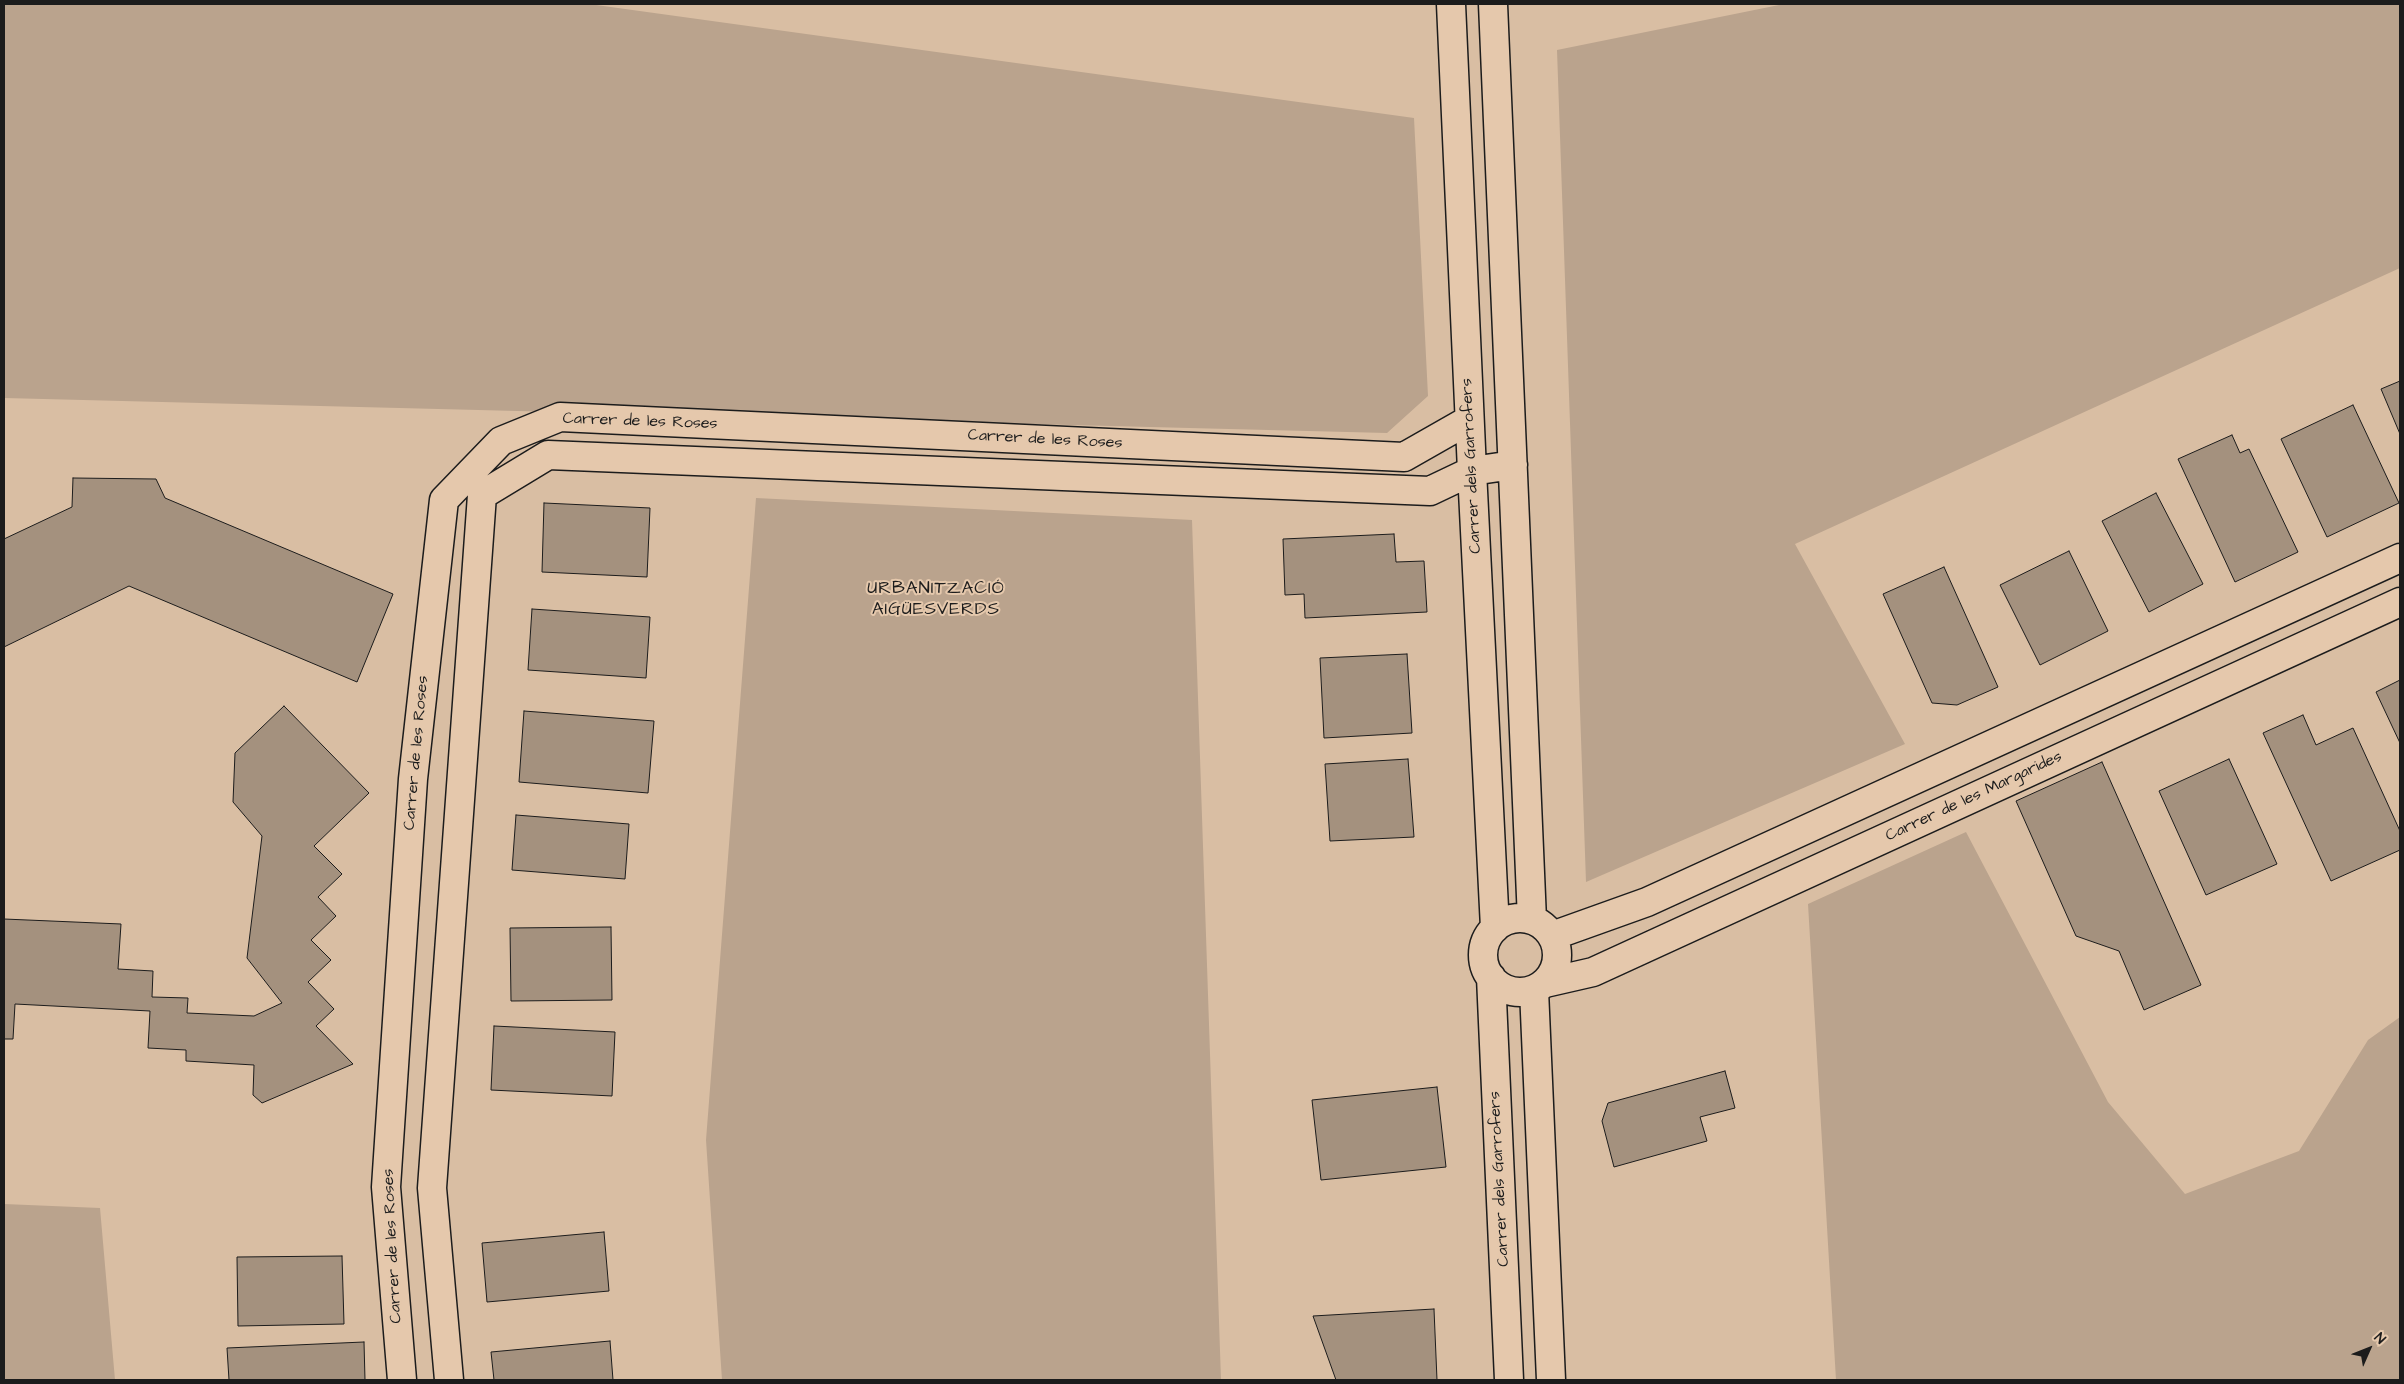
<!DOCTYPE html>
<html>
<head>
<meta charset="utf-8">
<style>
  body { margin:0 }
  #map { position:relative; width:2404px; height:1384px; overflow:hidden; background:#d9bea3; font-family:"Architects Daughter",sans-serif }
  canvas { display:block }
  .frame { position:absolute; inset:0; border:5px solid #1c1c1c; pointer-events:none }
  .north { position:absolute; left:2344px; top:1324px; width:50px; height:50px; -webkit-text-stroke:4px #e5c8ac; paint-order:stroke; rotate:46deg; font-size:14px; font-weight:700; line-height:20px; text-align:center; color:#1c1c1c }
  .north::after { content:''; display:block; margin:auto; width:18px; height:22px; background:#1c1c1c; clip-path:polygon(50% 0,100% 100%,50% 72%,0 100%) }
</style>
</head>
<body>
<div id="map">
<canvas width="2404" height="1384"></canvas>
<div class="frame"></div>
<div class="north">N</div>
</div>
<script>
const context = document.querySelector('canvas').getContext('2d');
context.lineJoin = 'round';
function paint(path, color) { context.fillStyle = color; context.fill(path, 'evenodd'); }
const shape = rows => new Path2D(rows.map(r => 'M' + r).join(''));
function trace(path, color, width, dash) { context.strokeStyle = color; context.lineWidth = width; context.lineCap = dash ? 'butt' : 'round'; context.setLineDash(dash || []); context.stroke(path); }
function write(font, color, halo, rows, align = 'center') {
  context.font = font + ' "Architects Daughter",sans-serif'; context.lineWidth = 4; context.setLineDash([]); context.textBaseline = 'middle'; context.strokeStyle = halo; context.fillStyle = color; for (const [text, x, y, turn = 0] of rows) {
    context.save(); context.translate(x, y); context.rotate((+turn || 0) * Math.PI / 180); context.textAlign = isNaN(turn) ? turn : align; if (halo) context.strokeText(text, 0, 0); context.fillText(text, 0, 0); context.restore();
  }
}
const green = shape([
  [4,4,589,4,1414,118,1428,396,1387,433,4,398],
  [1784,4,2400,4,2400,268,1795,544,1905,744,1586,882,1557,50],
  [756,498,1192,520,1221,1380,722,1380,706,1140],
  [1966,832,2108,1102,2185,1194,2299,1151,2368,1040,2400,1017,2400,1380,1836,1380,1808,904],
  [4,1204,100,1208,115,1380,4,1380]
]);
const building = shape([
  [2400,381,2400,434,2381,389,2400,381],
  [2353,405,2399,503,2327,537,2281,439,2353,405],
  [2232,435,2240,453,2249,449,2298,552,2235,582,2178,459,2232,435],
  [73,478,156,479,165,498,393,594,357,682,129,586,4,647,4,539,72,507,73,478],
  [2156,493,2203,584,2149,612,2102,521,2156,493],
  [544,503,650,508,647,577,542,572,544,503],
  [1394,534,1396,562,1424,561,1427,612,1305,618,1304,594,1285,595,1283,539,1394,534],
  [2069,551,2108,631,2040,665,2000,585,2069,551],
  [1944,567,1998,687,1957,705,1932,703,1883,594,1944,567],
  [532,609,650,617,646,678,528,670,532,609],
  [1407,654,1412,733,1324,738,1320,658,1407,654],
  [2400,680,2400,743,2376,692,2400,680],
  [284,706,369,793,314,846,342,874,318,897,336,916,311,940,331,960,308,982,334,1009,316,1026,353,1064,262,1103,253,1095,254,1065,186,1061,186,1050,148,1048,150,1011,15,1004,13,1039,4,1039,4,919,121,924,118,969,153,971,152,997,188,998,187,1013,254,1016,282,1003,247,958,262,836,233,802,235,753,284,706],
  [524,711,654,721,648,793,519,782,524,711],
  [2303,715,2316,745,2353,728,2400,831,2400,850,2331,881,2263,733,2303,715],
  [1408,759,1414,837,1330,841,1325,764,1408,759],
  [2229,759,2277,864,2206,895,2159,791,2229,759],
  [2102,762,2201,985,2144,1010,2119,951,2076,936,2016,801,2102,762],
  [516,815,629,824,625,879,512,870,516,815],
  [611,927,612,1000,511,1001,510,928,611,927],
  [494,1026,615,1032,612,1096,491,1090,494,1026],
  [1725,1071,1735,1108,1700,1117,1707,1141,1614,1167,1602,1121,1608,1103,1725,1071],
  [1437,1087,1446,1167,1321,1180,1312,1100,1437,1087],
  [604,1232,609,1291,487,1302,482,1243,604,1232],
  [342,1256,344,1324,238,1326,237,1257,342,1256],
  [1434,1309,1437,1380,1336,1380,1313,1316,1434,1309],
  [610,1341,613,1380,494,1380,491,1352,610,1341],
  [364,1342,365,1380,229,1380,227,1348,364,1342]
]);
const minor = shape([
  [1451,4,1472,471,1495,928],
  [1493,4,1532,920],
  '1483 955a37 37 0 1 1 74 0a37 37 0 1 1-74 0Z',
  [1552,936,1647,902,2400,558],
  [1491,977,1509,1380],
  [1545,983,1593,972,2400,602],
  [1534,990,1551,1380],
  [402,1380,386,1187,413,779,444,500,501,441,560,417,1404,457,1469,420],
  [449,1380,432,1188,482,495,548,455,1430,491,1472,471,1513,465]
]);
const streetNames = [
  ["Carrer de les Roses",640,422,2],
  ["Carrer de les Roses",1045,440,3],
  ["Carrer dels Garrofers",1472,466,-93],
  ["Carrer de les Roses",417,753,-85],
  ["Carrer de les Margarides",1974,797,-25],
  ["Carrer dels Garrofers",1500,1179,-93],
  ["Carrer de les Roses",393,1246,-93]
];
const neighbourhoodNames = [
  ["URBANITZACIÓ",936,589],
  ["AIGÜESVERDS",936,610]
];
paint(green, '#baa38d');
paint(building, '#a4917e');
trace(building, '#1c1c1c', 1);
trace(minor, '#1c1c1c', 31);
trace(minor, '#e5c8ac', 28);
write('16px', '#1c1c1c', '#e5c8ac', streetNames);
context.letterSpacing = '1px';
write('18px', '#1c1c1c', '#e5c8ac', neighbourhoodNames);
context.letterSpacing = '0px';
</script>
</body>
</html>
